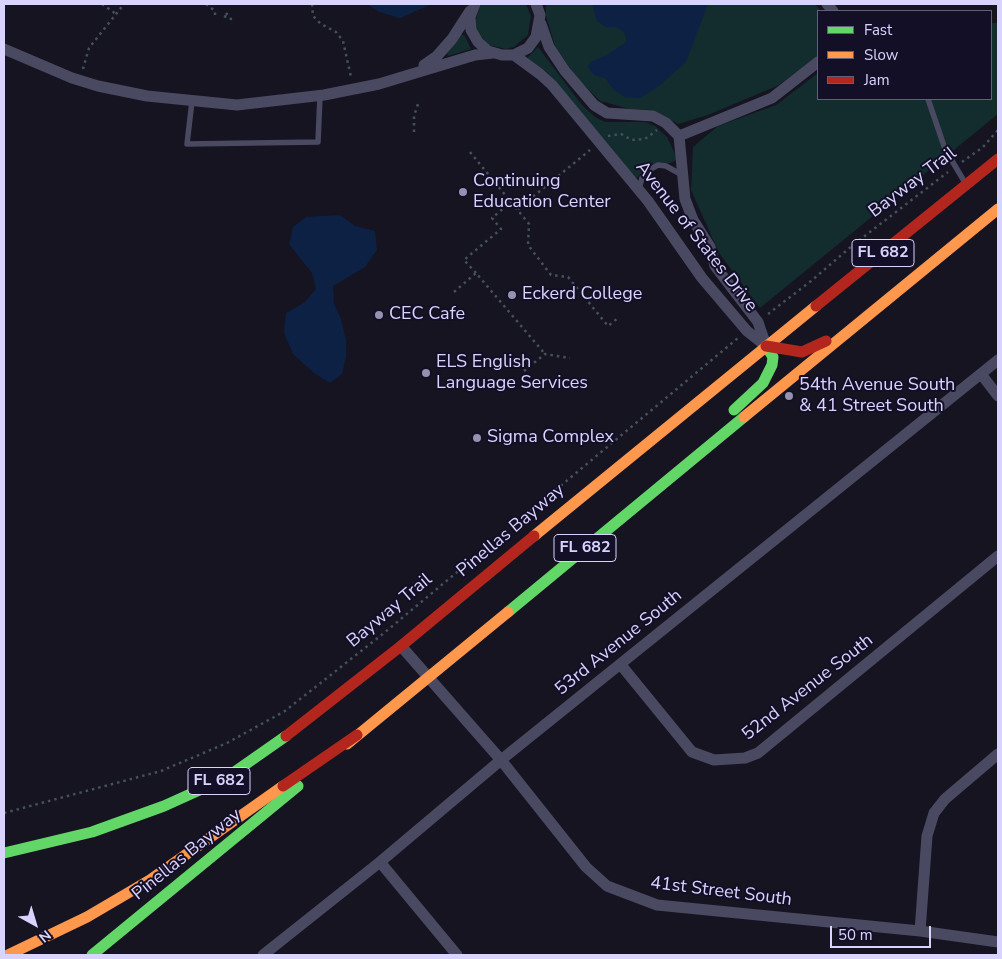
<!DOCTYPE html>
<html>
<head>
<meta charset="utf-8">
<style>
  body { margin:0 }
  #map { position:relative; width:1002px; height:959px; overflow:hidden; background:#161421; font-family:"Nunito Sans",sans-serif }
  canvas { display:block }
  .frame { position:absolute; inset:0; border:5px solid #d9d4ff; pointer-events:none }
  .legend { position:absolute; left:817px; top:10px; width:175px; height:90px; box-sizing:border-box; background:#130f26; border:1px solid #625e7d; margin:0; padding:6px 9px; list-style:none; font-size:15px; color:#d9d4ff }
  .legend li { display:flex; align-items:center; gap:10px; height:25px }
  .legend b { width:25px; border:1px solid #625e7d }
  .north { position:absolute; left:10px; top:899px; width:50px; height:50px; -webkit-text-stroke:4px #130f26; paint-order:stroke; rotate:141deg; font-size:14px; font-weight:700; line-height:20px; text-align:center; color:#d9d4ff }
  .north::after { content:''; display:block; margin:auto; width:18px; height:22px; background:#d9d4ff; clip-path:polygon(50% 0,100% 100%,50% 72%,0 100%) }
  .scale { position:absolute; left:830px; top:926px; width:101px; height:22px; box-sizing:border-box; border:2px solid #d9d4ff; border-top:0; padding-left:6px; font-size:15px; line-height:18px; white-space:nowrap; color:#d9d4ff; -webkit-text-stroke:4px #130f26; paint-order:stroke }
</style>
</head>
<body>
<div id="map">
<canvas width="1002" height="959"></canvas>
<div class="frame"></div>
<ul class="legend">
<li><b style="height:6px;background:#63d668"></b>Fast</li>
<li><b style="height:6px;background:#ff974d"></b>Slow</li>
<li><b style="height:6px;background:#b3261e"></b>Jam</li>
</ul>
<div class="north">N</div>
<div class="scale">50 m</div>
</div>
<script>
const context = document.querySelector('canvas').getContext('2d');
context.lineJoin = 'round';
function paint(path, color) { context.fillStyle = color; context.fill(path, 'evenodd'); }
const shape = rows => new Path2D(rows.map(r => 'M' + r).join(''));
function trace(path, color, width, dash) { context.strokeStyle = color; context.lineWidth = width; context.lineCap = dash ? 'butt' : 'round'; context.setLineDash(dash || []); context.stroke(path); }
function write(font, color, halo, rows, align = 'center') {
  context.font = font + ' "Nunito Sans",sans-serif'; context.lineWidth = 4; context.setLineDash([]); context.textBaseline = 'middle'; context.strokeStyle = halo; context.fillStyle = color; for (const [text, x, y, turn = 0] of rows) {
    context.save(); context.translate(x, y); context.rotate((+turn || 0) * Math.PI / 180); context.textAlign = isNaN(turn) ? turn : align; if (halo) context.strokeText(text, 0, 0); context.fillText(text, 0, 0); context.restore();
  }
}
const green = shape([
  [481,4,526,4,531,16,528,35,514,47,506,49,488,45,477,31,475,22],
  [546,4,815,4,821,11,818,11,818,58,777,86,708,115,678,124,651,110,630,109,600,101,576,77,555,46,546,16],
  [991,23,998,23,998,114,760,308,719,253,691,190,693,147,718,126,776,105,818,73,818,99,991,99],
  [461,34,465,36,471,49,448,56,447,53],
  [538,47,582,105,595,117,605,122,645,122,655,126,667,137,675,154,676,160,671,163,650,164,637,178,633,177,548,73,527,58]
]);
const water = shape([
  [367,4,432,4,400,18,379,12],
  [592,4,708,4,686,62,659,86,640,98,625,97,614,90,605,78,594,75,588,67,590,62,607,55,626,42,626,38,624,32,616,27,606,27,597,21],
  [340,215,355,226,375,231,377,250,365,267,333,286,334,304,341,319,346,340,346,357,342,374,330,383,314,373,293,354,284,333,286,313,305,302,316,289,312,273,289,244,293,227,306,217]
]);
const path = shape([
  [102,4,116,14],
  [206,4,215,11,215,18],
  [312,4,313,16,321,24,336,32,343,41,351,77],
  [224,16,231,19,226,13],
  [83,69,89,48,124,4],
  [414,132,414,116,419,101],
  [608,136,621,134,632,140,645,139,657,130],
  [470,152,529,224,528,245,551,275,568,277,608,326,618,318],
  [962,162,983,147,998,130],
  [518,209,590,150],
  [476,273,464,260,501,229,492,218,511,202],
  [454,292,476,273,545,354],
  [768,314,811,281,853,245,948,172],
  [524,371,545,354,570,358],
  [4,813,161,771,227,743,285,711,384,633,738,338]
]);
const lane = shape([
  [928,99,945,149,964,181],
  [192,101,187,144,318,142,320,96],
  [639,189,642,178,649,170,658,165,666,166,682,175]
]);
const street = shape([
  [475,4,470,17,471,30,478,42,488,51,502,55,514,55,528,48,536,37,540,15,536,4],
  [827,4,833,11],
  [541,24,549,47,565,71,594,105,607,113,653,116,666,123,679,136,685,199,693,220,710,247,715,266,758,322,766,346],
  [4,49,72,78,98,86,147,96,237,105,324,95,379,84,475,55,493,53],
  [514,55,540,74,552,85,648,201,702,278,747,331,766,346],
  [424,65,437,56,452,39,470,11],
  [679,136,772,98,818,62],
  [981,374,998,396],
  [401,646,501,760,586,867,607,886,657,905,920,931,998,942],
  [621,665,692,752,714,760,745,758,758,753,998,556],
  [380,862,457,955],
  [920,931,927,836,934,813,945,799,998,754],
  [263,955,380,862,501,760,998,360]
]);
const fast = shape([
  [734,410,763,383,772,365,773,357,766,346],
  [508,612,744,417],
  [4,853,92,832,164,806,226,778,286,736],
  [92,955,298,786]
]);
const slow = shape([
  [744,417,998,209],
  [534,536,816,306],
  [347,744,508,612],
  [8,955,87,917,150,880,283,786]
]);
const jam = shape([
  [816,306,998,159],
  [766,346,802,352,826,341],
  [286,736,401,646,534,536],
  [283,786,357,735]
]);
const markers = [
  [463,192,5,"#9591b1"],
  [512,295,5,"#9591b1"],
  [379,315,5,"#9591b1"],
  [426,373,5,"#9591b1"],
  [789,396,5,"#9591b1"],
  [477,438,5,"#9591b1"]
];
const shields = [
  [883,253,62],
  [585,548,62],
  [219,781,62]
];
const shieldNames = [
  ["FL 682",883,253],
  ["FL 682",585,548],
  ["FL 682",219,781]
];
const poiNames = [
  ["Continuing",473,182],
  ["Education Center",473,203],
  ["Eckerd College",522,295],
  ["CEC Cafe",389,315],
  ["ELS English",436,363],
  ["Language Services",436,384],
  ["54th Avenue South",799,386],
  ["& 41 Street South",799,407],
  ["Sigma Complex",487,438]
];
const streetNames = [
  ["Bayway Trail",913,183,-37],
  ["Avenue of States Drive",696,237,52],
  ["Pinellas Bayway",511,531,-40],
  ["Bayway Trail",390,611,-40],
  ["53rd Avenue South",619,643,-39],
  ["52nd Avenue South",808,688,-38],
  ["Pinellas Bayway",187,855,-39],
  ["41st Street South",721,892,7]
];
paint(green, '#132c2d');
paint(water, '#0d2144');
trace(path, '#44505f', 2.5, [2.5, 4]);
trace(lane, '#4a4962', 5.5);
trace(street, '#4a4962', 11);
trace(fast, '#63d668', 11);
trace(slow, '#ff974d', 11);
trace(jam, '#b3261e', 11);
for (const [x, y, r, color] of markers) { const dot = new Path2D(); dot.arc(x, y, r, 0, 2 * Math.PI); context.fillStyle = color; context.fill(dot); trace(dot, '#130f26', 2); }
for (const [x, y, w] of shields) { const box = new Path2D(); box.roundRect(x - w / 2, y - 13.5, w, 27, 4); context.fillStyle = '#130f26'; context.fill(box); trace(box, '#d9d4ff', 1); }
write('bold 16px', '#d9d4ff', null, shieldNames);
write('18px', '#d9d4ff', '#130f26', poiNames, 'left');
write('18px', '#d9d4ff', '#130f26', streetNames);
</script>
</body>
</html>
